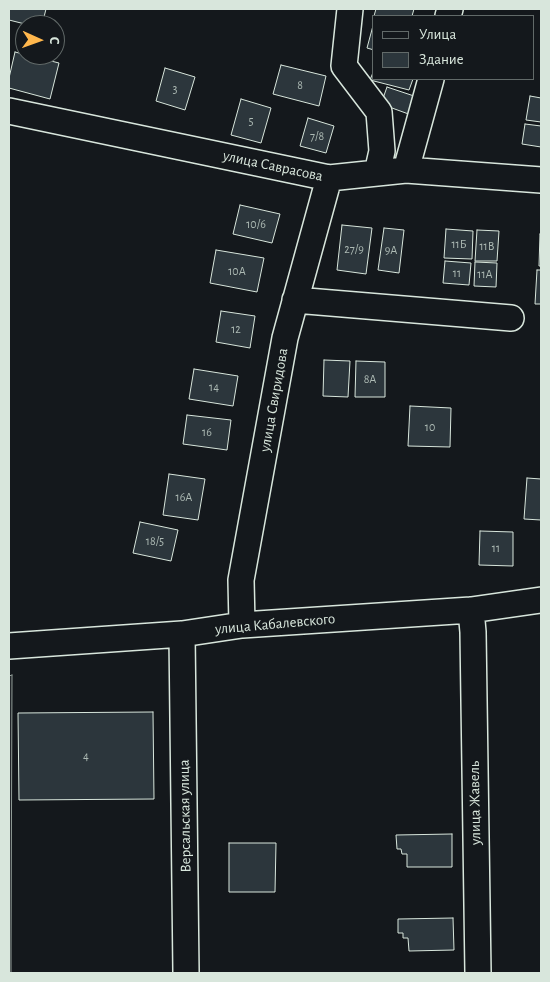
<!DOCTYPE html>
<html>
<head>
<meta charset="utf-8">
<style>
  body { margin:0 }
  #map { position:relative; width:550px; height:982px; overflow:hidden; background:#14181c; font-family:"Alegreya Sans",sans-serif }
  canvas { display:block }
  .frame { position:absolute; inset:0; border:10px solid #d8e6dc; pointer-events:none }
  .legend { position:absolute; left:372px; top:15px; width:162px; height:65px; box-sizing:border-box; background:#14181c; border:1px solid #626a69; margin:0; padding:6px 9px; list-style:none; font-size:15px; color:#d8e6dc }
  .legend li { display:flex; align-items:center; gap:10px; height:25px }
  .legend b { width:25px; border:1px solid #626a69 }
  .north { position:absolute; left:15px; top:15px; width:50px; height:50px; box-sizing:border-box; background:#14181c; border:1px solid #626a69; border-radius:50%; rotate:92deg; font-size:14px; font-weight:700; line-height:20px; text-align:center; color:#d8e6dc }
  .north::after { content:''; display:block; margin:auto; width:18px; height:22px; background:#ffb74d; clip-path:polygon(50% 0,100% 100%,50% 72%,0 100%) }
</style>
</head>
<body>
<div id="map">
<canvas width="550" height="982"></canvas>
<div class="frame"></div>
<ul class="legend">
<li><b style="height:6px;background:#14181c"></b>Улица</li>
<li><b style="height:14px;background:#2c363c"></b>Здание</li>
</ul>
<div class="north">С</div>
</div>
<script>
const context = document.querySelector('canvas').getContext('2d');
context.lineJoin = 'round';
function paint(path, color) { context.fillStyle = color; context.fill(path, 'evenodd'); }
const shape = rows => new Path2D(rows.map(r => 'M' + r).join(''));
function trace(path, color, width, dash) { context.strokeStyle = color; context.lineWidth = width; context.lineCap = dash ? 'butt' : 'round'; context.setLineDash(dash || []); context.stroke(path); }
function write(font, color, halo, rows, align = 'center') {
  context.font = font + ' "Alegreya Sans",sans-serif'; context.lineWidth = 4; context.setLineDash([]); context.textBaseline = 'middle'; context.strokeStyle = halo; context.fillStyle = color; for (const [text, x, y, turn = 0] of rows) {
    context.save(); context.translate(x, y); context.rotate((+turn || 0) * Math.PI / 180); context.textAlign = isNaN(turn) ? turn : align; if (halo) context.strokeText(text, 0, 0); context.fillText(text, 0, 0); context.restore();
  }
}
const green = shape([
  [12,675,11,948,11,973,9,973,9,676,12,675]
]);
const building = shape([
  [9,9,46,9,42,25,29,25,9,20,9,9],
  [376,9,414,9,412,16,374,16,376,9],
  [374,22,374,50,367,48,374,22],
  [15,52,59,63,50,99,9,88,9,78,15,52],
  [281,65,326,76,319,106,273,94,281,65],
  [165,68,195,77,185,110,156,101,165,68],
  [374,70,374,79,413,79,409,90,370,80,374,70],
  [387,87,420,98,414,116,381,104,387,87],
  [530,96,541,98,541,122,526,120,530,96],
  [241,99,271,108,261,143,231,135,241,99],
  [308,118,334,126,326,153,300,146,308,118],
  [525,124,541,126,541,147,522,144,525,124],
  [240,205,280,214,272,243,233,234,240,205],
  [342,225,372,228,366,274,337,270,342,225],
  [384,228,404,230,399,273,378,270,384,228],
  [446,229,473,231,472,259,444,258,446,229],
  [477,230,499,231,497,261,475,261,477,230],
  [540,234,541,234,541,266,539,266,540,234],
  [216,250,264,258,257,292,210,283,216,250],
  [445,261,471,263,469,285,443,283,445,261],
  [475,262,497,263,496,287,474,286,475,262],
  [537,270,541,270,541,304,535,304,537,270],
  [221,311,255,316,250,348,216,342,221,311],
  [324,360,350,361,348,397,323,396,324,360],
  [356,361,385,362,385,397,355,397,356,361],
  [194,369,238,376,233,406,189,399,194,369],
  [410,406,451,408,450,447,408,446,410,406],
  [187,415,231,420,227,450,183,444,187,415],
  [169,474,205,479,198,520,163,515,169,474],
  [527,478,541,479,541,520,524,519,527,478],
  [140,522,178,530,171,561,133,553,140,522],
  [480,531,513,532,513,566,479,565,480,531],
  [153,712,154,799,19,800,18,713,153,712],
  [452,834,452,867,407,867,407,854,402,854,401,849,397,849,396,835,452,834],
  [229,843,276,843,275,892,229,892,229,843],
  [453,918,454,950,409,951,408,938,403,938,403,933,398,933,398,919,453,918]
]);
const minor = shape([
  [350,9,344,66,379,112,382,151,377,173],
  [448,16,450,9],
  [9,111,329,178,406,170,541,180],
  [406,170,431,79],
  [295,300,511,318],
  [471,610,473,632,478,973],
  [242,625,241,580,285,338,329,178],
  [182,634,186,973],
  [9,646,182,634,242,625,471,610,541,600]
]);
const numberNames = [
  ["8",300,85],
  ["3",175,89],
  ["5",251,121],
  ["7/8",317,136],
  ["10/6",256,224],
  ["11Б",459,244],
  ["11В",487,246],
  ["27/9",354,249],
  ["9А",391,250],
  ["10А",237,271],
  ["11",457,273],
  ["11А",485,274],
  ["12",236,329],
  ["8А",370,379],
  ["14",214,387],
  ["10",430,427],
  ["16",207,432],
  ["16А",184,497],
  ["18/5",155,541],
  ["11",496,548],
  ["4",86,756]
];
const streetNames = [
  ["улица Саврасова",273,166,12],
  ["улица Свиридова",274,400,-80],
  ["улица Кабалевского",275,624,-5],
  ["улица Жавель",475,803,-91],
  ["Версальская улица",185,816,-91]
];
paint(green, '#202428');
trace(green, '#939e99', 1);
paint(building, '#2c363c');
trace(building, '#d8e6dc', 1);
trace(minor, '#d8e6dc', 28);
trace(minor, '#14181c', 25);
write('12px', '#adbab4', null, numberNames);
write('15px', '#d8e6dc', '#14181c', streetNames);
</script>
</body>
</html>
